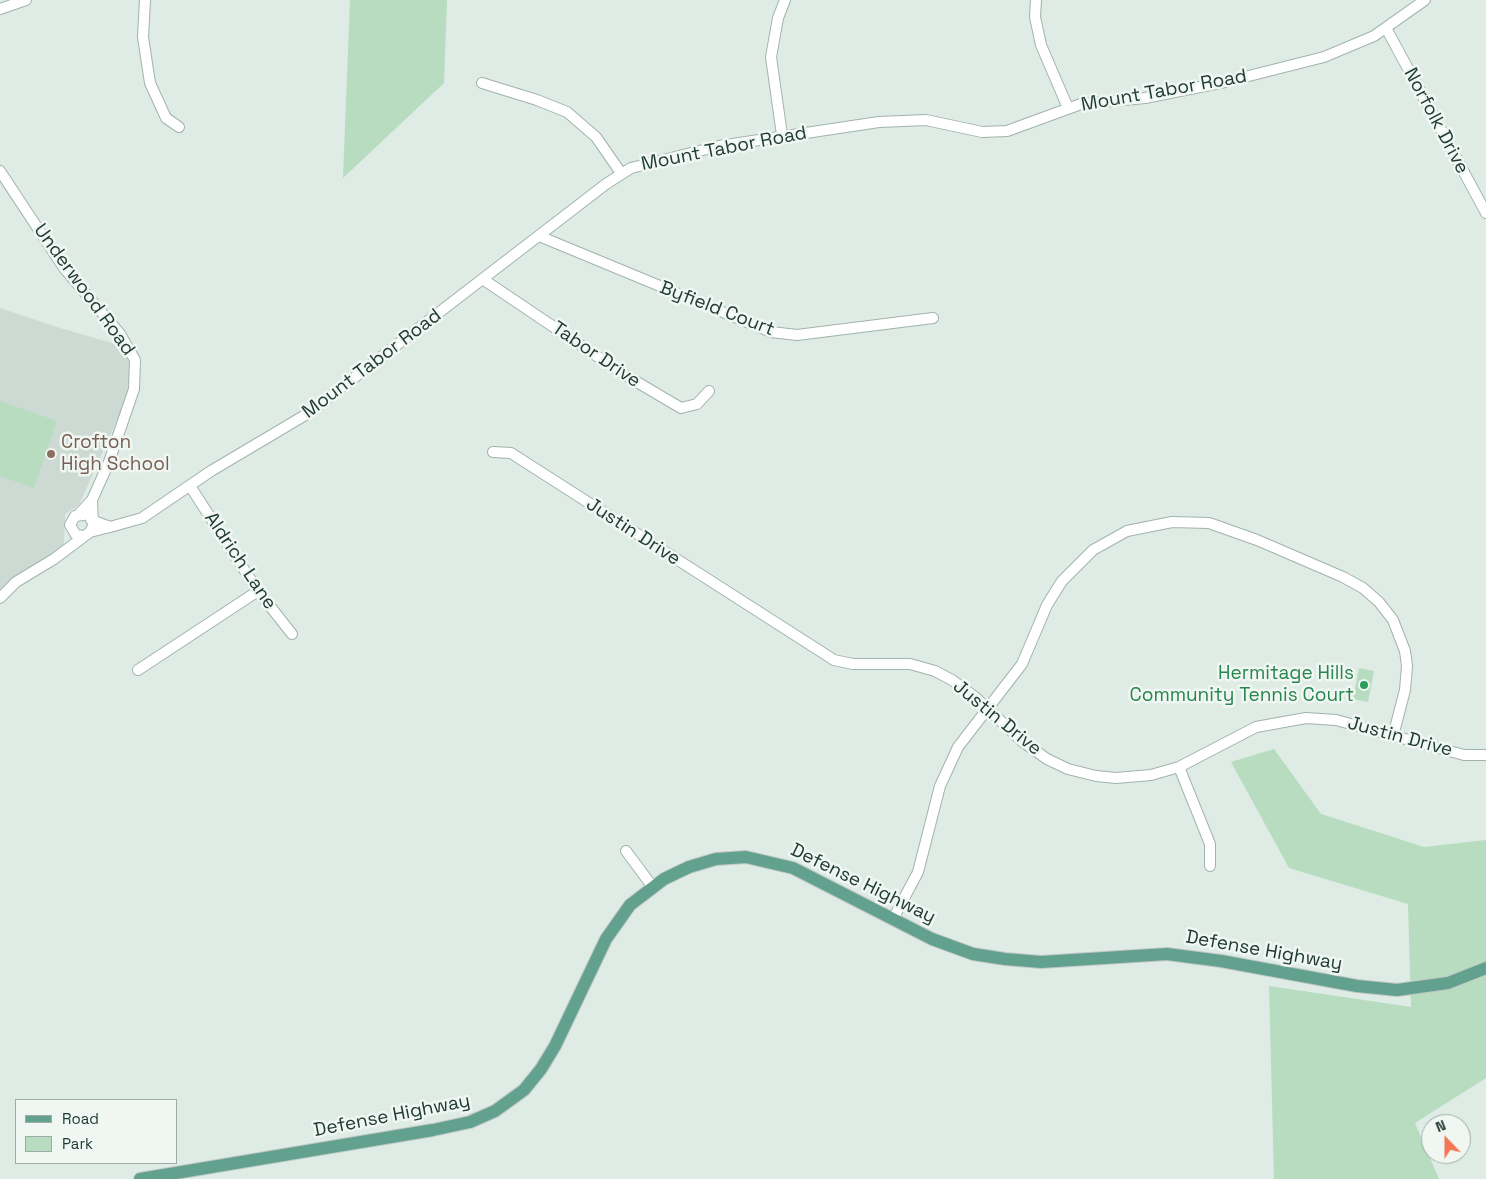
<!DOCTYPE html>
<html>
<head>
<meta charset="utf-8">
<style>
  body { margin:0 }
  #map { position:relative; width:1486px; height:1179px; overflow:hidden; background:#dfebe5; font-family:"Space Grotesk",sans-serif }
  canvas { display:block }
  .legend { position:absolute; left:15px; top:1099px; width:162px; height:65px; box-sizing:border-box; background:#f0f7f3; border:1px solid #9daca6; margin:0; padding:6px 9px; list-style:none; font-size:15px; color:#203b33 }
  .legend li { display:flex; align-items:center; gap:10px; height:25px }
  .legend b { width:25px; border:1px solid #9daca6 }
  .north { position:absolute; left:1421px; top:1114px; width:50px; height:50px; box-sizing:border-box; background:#f0f7f3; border:1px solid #9daca6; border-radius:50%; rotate:338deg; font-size:14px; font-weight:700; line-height:20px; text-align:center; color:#203b33 }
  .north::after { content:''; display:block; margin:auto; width:18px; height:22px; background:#f47654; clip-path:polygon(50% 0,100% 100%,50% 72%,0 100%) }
</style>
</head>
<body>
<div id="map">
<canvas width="1486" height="1179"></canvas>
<ul class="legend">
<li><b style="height:6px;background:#63a18f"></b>Road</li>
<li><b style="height:14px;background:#b7dcc0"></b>Park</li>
</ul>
<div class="north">N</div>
</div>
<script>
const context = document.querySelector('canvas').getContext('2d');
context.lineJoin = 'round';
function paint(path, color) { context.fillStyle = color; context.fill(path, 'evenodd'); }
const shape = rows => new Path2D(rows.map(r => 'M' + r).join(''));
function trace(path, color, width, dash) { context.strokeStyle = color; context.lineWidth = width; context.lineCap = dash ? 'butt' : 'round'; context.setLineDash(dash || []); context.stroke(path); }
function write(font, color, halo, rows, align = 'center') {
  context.font = font + ' "Space Grotesk",sans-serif'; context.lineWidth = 5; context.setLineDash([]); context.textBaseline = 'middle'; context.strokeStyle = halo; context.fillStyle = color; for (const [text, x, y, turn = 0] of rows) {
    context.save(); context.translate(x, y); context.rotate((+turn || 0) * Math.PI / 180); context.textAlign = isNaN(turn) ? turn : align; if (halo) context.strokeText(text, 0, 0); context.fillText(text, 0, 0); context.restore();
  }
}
const built = shape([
  [0,308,60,328,122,346,129,362,130,378,125,402,79,505,65,514,64,545,46,559,13,577,0,589]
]);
const green = shape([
  [350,0,447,0,444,83,343,178],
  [0,401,57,421,34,488,0,476],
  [1359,668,1374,671,1368,702,1353,699],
  [1274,749,1321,814,1424,847,1486,840,1486,1078,1415,1123,1439,1179,1274,1179,1269,986,1411,1007,1408,904,1289,868,1231,762]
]);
const minor = shape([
  [145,0,143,37,150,83,166,118,179,127],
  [1036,0,1035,17,1041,45,1068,108],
  [0,9,26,0],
  [1386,28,1486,213],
  [482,83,537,100,567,112,596,137,621,173],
  [782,135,771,57,778,18,785,0],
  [0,171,64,268,120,334,135,360,134,389,109,462,92,500,78,515],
  [539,236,771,332,797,335,933,318],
  [484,280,625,375,681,408,697,404,709,391],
  [493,452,511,453,834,660,853,664,910,664,935,671,952,680,975,697,1023,742,1047,759,1068,769,1096,776,1116,778,1151,775,1179,767,1256,727,1306,718,1336,720,1464,755,1486,755],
  [190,486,258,591,292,634],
  [110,527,142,518,211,471,307,414,606,184,631,168,719,146,879,122,926,120,982,132,1007,131,1081,104,1145,98,1225,82,1324,57,1374,36,1425,0],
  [90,532,110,527,91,520],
  [83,536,76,535,70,525,75,516,84,515],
  [0,598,16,582,54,559,90,532,93,526,92,500],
  [138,670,258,591],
  [1179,767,1210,844,1210,866],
  [626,851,652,886],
  [893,919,918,872,940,786,958,747,1022,664,1047,605,1062,581,1093,550,1127,531,1172,522,1209,523,1257,540,1343,577,1363,588,1379,602,1393,620,1405,651,1407,666,1405,690,1393,736]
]);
const major = shape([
  [140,1179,433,1130,470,1122,495,1111,524,1090,541,1069,555,1046,606,939,630,905,664,879,689,867,716,859,746,857,793,868,932,939,973,954,1005,959,1041,962,1167,954,1221,961,1357,986,1397,990,1448,983,1486,968]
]);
const markers = [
  [51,454,5,"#8d6e63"],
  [1364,685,5,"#2e9e5b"]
];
const streetNames = [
  ["Mount Tabor Road",1164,91,-10],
  ["Norfolk Drive",1436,121,62],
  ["Mount Tabor Road",724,149,-11],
  ["Underwood Road",84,290,54],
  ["Byfield Court",717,309,21],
  ["Tabor Drive",596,355,34],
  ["Mount Tabor Road",372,364,-37],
  ["Justin Drive",633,532,33],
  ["Aldrich Lane",240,561,56],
  ["Justin Drive",997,718,39],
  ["Justin Drive",1400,737,15],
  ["Defense Highway",863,884,26],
  ["Defense Highway",1264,951,10],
  ["Defense Highway",392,1116,-11]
];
const educationNames = [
  ["Crofton",61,443],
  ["High School",61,465]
];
const leisureNames = [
  ["Hermitage Hills",1354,674],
  ["Community Tennis Court",1354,696]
];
paint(built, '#cddad4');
paint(green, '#b7dcc0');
trace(minor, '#a2b3ac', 12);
trace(major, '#c1c8c6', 14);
trace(minor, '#fff', 10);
trace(major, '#63a18f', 12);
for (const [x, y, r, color] of markers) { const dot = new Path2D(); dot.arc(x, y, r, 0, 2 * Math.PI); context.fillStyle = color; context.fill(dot); trace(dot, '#f0f7f3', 2); }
write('19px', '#203b33', '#f0f7f3', streetNames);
write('19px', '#785e54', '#f0f7f3', educationNames, 'left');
write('19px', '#27864d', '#f0f7f3', leisureNames, 'right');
</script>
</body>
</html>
